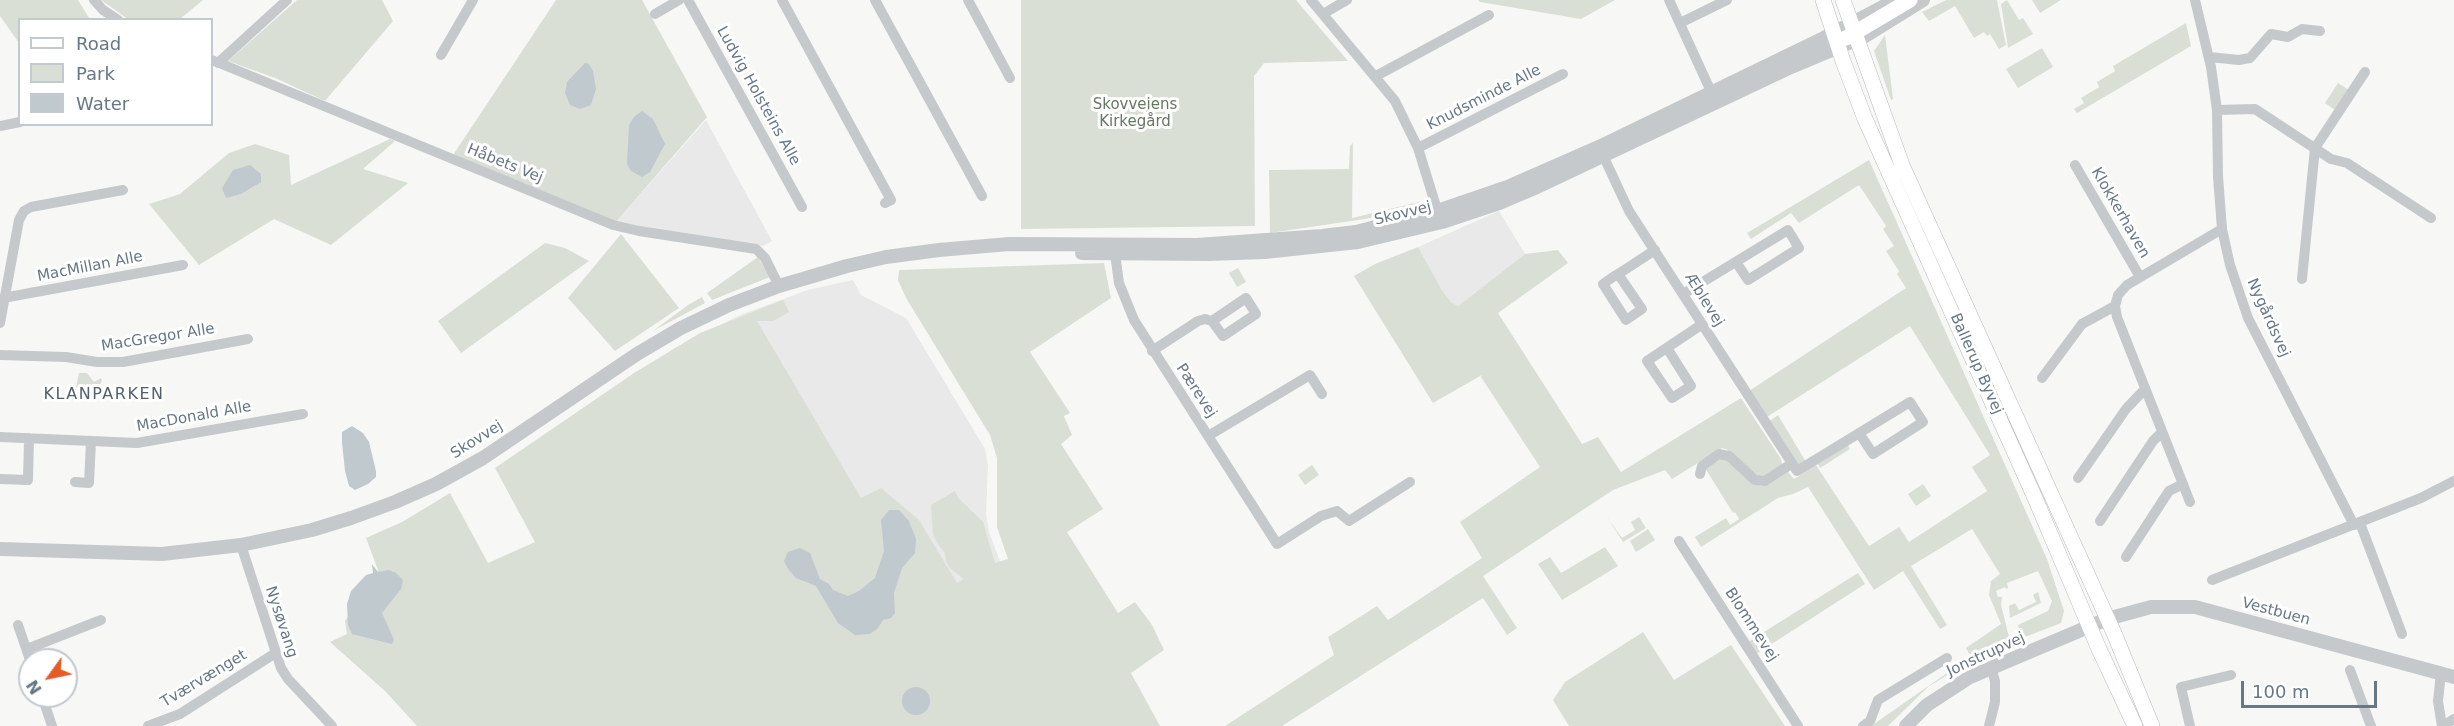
<!DOCTYPE html>
<html>
<head>
<meta charset="utf-8">
<style>
  body { margin:0 }
  #map { position:relative; width:2454px; height:726px; overflow:hidden; background:#f7f8f5; font-family:"DejaVu Sans",sans-serif }
  canvas { display:block }
  .legend { position:absolute; left:18px; top:18px; width:195px; height:108px; box-sizing:border-box; background:#fff; border:2px solid #c2c9cf; margin:0; padding:8px 10px; list-style:none; font-size:18px; color:#667786 }
  .legend li { display:flex; align-items:center; gap:12px; height:30px }
  .legend b { width:30px; border:2px solid #c2c9cf }
  .north { position:absolute; left:18px; top:648px; width:60px; height:60px; box-sizing:border-box; background:#fff; border:2px solid #c2c9cf; border-radius:50%; rotate:237deg; font-size:16px; font-weight:700; line-height:24px; text-align:center; color:#667786 }
  .north::after { content:''; display:block; margin:auto; width:21px; height:27px; background:#e85a25; clip-path:polygon(50% 0,100% 100%,50% 72%,0 100%) }
  .scale { position:absolute; left:2241px; top:681px; width:136px; height:27px; box-sizing:border-box; border:3px solid #667786; border-top:0; padding-left:8px; font-size:18px; line-height:21px; white-space:nowrap; color:#667786; -webkit-text-stroke:4px #fff; paint-order:stroke }
</style>
</head>
<body>
<div id="map">
<canvas width="2454" height="726"></canvas>
<ul class="legend">
<li><b style="height:8px;background:#fff"></b>Road</li>
<li><b style="height:16px;background:#d9dfd5"></b>Park</li>
<li><b style="height:16px;background:#c0c9ce"></b>Water</li>
</ul>
<div class="north">N</div>
<div class="scale">100 m</div>
</div>
<script>
const context = document.querySelector('canvas').getContext('2d');
context.lineJoin = 'round';
function paint(path, color) { context.fillStyle = color; context.fill(path, 'evenodd'); }
const shape = rows => new Path2D(rows.map(r => 'M' + r).join(''));
function trace(path, color, width, dash) { context.strokeStyle = color; context.lineWidth = width; context.lineCap = dash ? 'butt' : 'round'; context.setLineDash(dash || []); context.stroke(path); }
function write(font, color, halo, rows, align = 'center') {
  context.font = font + ' "DejaVu Sans",sans-serif'; context.lineWidth = 6; context.setLineDash([]); context.textBaseline = 'middle'; context.strokeStyle = halo; context.fillStyle = color; for (const [text, x, y, turn = 0] of rows) {
    context.save(); context.translate(x, y); context.rotate((+turn || 0) * Math.PI / 180); context.textAlign = isNaN(turn) ? turn : align; if (halo) context.strokeText(text, 0, 0); context.fillText(text, 0, 0); context.restore();
  }
}
const built = shape([
  [706,120,772,241,763,246,615,223],
  [1499,211,1525,254,1458,306,1451,302,1442,290,1418,247],
  [853,280,861,295,906,318,985,449,988,465,986,514,989,532,1001,564,1021,726,710,330,740,315,808,290]
]);
const green = shape([
  [0,0,78,0,89,18,20,20,19,43,0,16],
  [101,0,203,0,180,19,129,20],
  [297,0,382,0,393,21,325,101,275,78,228,61],
  [556,0,642,0,707,117,615,223,453,155],
  [1021,0,1296,0,1348,61,1264,63,1254,76,1255,226,1021,229],
  [1478,0,1615,0,1581,19,1480,2],
  [1946,0,1997,0,2006,45,1999,49,1990,34,1987,36,1984,32,1974,38,1955,6,1929,21,1922,12],
  [2007,0,2019,20,2023,18,2033,34,2008,48,2001,4],
  [2032,0,2061,0,2040,13],
  [2186,23,2191,46,2077,113,2074,109,2084,103,2081,98,2099,87,2097,82,2115,71,2113,66],
  [1885,35,1893,99,1891,100,1874,51],
  [2042,48,2053,67,2018,88,2006,69],
  [2338,83,2349,90,2335,110,2325,103],
  [390,139,395,141,363,169,408,183,331,245,274,219,199,265,149,204,180,194,229,153,255,144,289,155,291,185],
  [1353,143,1352,218,1419,202,1421,207,1365,219,1270,233,1269,170,1349,169,1350,146],
  [1869,160,2047,559,2064,611,2061,623,2020,639,2018,625,2048,611,2052,601,2038,571,2007,583,2008,588,2006,589,2005,587,1996,591,1998,597,2002,597,2001,605,2010,641,1972,659,1966,648,2001,624,1989,595,1991,581,2000,574,1972,529,1911,566,1947,625,1940,629,1903,571,1874,590,1808,487,1793,494,1778,498,1701,547,1695,537,1726,518,1730,525,1739,519,1735,512,1733,513,1705,468,1724,457,1752,482,1761,486,1768,485,1788,472,1794,479,1816,465,1869,546,1899,527,1909,542,1987,491,1972,467,1990,455,1910,326,1767,417,1749,391,1906,288,1897,274,1899,271,1886,251,1894,246,1883,229,1886,226,1859,185,1799,223,1791,213,1751,239,1747,233],
  [621,234,679,308,615,351,568,298],
  [545,243,565,248,589,261,461,353,438,321],
  [1418,247,1442,290,1451,302,1458,306,1525,254,1558,250,1568,263,1498,313,1582,444,1598,437,1621,472,1741,398,1781,459,1782,464,1764,477,1758,476,1726,449,1722,448,1672,479,1665,470,1613,490,1483,576,1517,628,1507,635,1483,598,1282,726,1225,726,1334,655,1328,637,1377,606,1388,620,1482,558,1460,522,1540,467,1481,377,1482,375,1433,403,1354,276,1375,264],
  [758,257,770,277,712,300,707,293],
  [1104,263,1111,298,1030,352,1070,413,1064,416,1072,435,1061,444,1103,509,1067,532,1118,613,1135,602,1152,625,1164,650,1131,673,1160,726,417,726,386,692,330,642,347,634,345,621,378,570,366,538,402,522,450,493,488,563,535,542,495,468,634,373,700,333,783,300,789,312,773,321,757,321,861,498,881,488,919,520,957,583,964,579,950,568,946,562,945,553,937,543,933,534,931,505,955,491,958,498,983,522,995,563,1008,559,997,527,997,458,990,435,906,298,898,280,899,270],
  [1238,268,1246,282,1237,287,1229,273],
  [702,297,705,303,653,331,688,305],
  [79,373,87,373,94,382,101,378,102,381,99,386,95,384,88,390,81,391,76,387],
  [1778,415,1806,462,1800,465,1796,464,1768,422],
  [1848,445,1850,449,1820,468,1818,464],
  [1312,465,1319,475,1305,485,1298,475],
  [1923,484,1931,496,1916,506,1908,494],
  [1607,517,1622,538,1635,530,1631,522,1639,517,1646,528,1623,542],
  [1648,529,1655,540,1636,552,1630,541],
  [1605,547,1618,566,1562,600,1538,564,1550,557,1561,573],
  [1858,573,1865,584,1756,654,1748,642],
  [2038,592,2041,603,2010,618,2009,606,2015,603,2019,610,2036,602,2033,595],
  [1643,632,1674,680,1731,645,1785,726,1569,726,1553,700,1565,682],
  [1961,658,1968,662,1928,687,1888,726,1871,726,1963,662]
]);
const water = shape([
  [585,63,589,64,593,71,596,89,591,105,580,109,570,105,565,93,567,82],
  [642,111,653,119,665,144,650,172,642,177,631,171,627,164,629,125,634,117],
  [250,165,261,174,261,182,241,194,226,198,222,188,233,170],
  [352,426,363,433,369,442,376,471,376,477,368,484,355,490,349,486,345,471,342,443,342,432],
  [889,510,899,510,909,521,916,539,915,553,902,568,894,593,895,613,891,618,883,620,878,628,870,634,855,635,838,623,816,586,796,578,788,569,784,561,788,552,800,548,810,553,820,579,829,584,833,590,848,596,859,591,875,578,884,551,881,520],
  [372,564,378,572,389,570,396,573,403,580,401,589,382,613,394,640,392,644,352,634,348,625,347,604,351,591,366,575,373,573],
  '902 701a14 14 0 1 1 28 0a14 14 0 1 1-28 0Z'
]);
const minor = shape([
  [94,0,103,10,118,20],
  [688,0,802,207],
  [782,0,891,200,885,203],
  [875,0,982,196],
  [968,0,1010,78],
  [1311,0,1395,101,1418,148,1439,216],
  [1669,0,1714,98],
  [2195,0,2211,67,2217,110,2218,176,2222,229,2230,265,2248,318,2354,525],
  [655,14,679,0],
  [1323,14,1347,0],
  [1680,23,1727,0],
  [441,55,473,0],
  [2209,57,2239,60,2250,58,2271,34,2288,37,2302,29,2320,31],
  [212,60,613,225,639,231,756,249,765,258,779,286],
  [218,63,287,0],
  [1376,76,1489,15],
  [2217,110,2255,109,2331,159,2347,163,2431,218],
  [0,126,20,122],
  [1418,148,1563,74],
  [1601,151,1629,211,1797,471,1910,402,1923,422,1873,454,1859,433],
  [2075,165,2140,277],
  [1114,246,1119,283,1134,320,1277,544,1321,516,1337,511,1349,521,1410,482],
  [1618,274,1642,309,1626,320,1603,284,1613,277,1618,274,1626,269,1655,250],
  [2302,279,2315,148,2365,72],
  [1683,294,1788,230,1799,248,1748,280,1736,262],
  [3,298,183,265],
  [0,323,19,220,24,211,31,207,123,190],
  [1667,348,1691,386,1672,398,1647,361,1701,325],
  [1152,351,1198,321,1205,319,1212,321,1246,298,1256,314,1223,336,1212,321],
  [0,355,66,357,97,362,123,362,248,339],
  [2042,378,2082,324,2115,306],
  [1208,436,1310,375,1322,394],
  [0,437,137,443,303,414],
  [1700,474,1702,466,1719,454,1729,456,1755,480,1765,481,1791,464],
  [2078,478,2126,409,2145,389],
  [0,479,28,480,29,438],
  [75,482,89,483,91,441],
  [2190,502,2117,317,2115,306,2118,295,2127,285,2222,229],
  [2100,521,2153,441,2162,432],
  [2360,523,2402,634],
  [1679,541,1798,726],
  [241,545,281,668,288,679,332,726],
  [2126,557,2169,491,2183,484],
  [2212,580,2421,498,2454,481],
  [18,625,30,660],
  [27,649,101,620],
  [2350,670,2371,726],
  [2441,673,2438,701,2442,726],
  [42,696,52,726],
  [148,726,180,714,274,654],
  [1863,726,1870,721,1878,700,1947,658],
  [1989,726,1995,702,1995,681,1991,667],
  [2190,726,2181,687,2231,675],
  [2443,726,2454,719]
]);
const tertiary = shape([
  [1082,253,1208,254,1265,252,1358,242,1442,222,1499,203,1537,187,1791,67,1865,36,1923,0],
  [0,549,162,554,241,545,312,530,351,518,395,502,436,484,483,458,637,354,681,328,729,305,779,286,847,266,886,257,939,250,1009,244,1197,245,1322,236,1356,232,1437,211,1510,186,1599,147,1824,38,1896,0],
  [1906,726,1927,705,1970,677,2107,619,2151,607,2195,607,2454,677]
]);
const secondary = shape([
  [1823,0,1843,61,1865,119,2035,498,2099,649,2135,726],
  [1843,0,1902,165,2114,633,2152,726],
  [1846,38,1910,0]
]);
const streetNames = [
  ["Ludvig Holsteins Alle",758,96,61],
  ["Knudsminde Alle",1484,98,-27],
  ["Håbets Vej",505,164,22],
  ["Klokkerhaven",2120,213,60],
  ["Skovvej",1403,214,-14],
  ["MacMillan Alle",90,267,-11],
  ["Æblevej",1704,300,58],
  ["Nygårdsvej",2268,318,66],
  ["MacGregor Alle",158,338,-9],
  ["Ballerup Byvej",1976,364,66],
  ["Pærevej",1196,391,57],
  ["MacDonald Alle",194,417,-10],
  ["Skovvej",477,440,-32],
  ["Vestbuen",2276,612,15],
  ["Nysøvang",281,622,72],
  ["Blommevej",1751,625,57],
  ["Jonstrupvej",1986,655,-25],
  ["Tværvænget",204,679,-31]
];
const parkNames = [
  ["Skovvejens",1135,105],
  ["Kirkegård",1135,122]
];
const neighbourhoodNames = [
  ["KLANPARKEN",104,395]
];
paint(built, '#e8e9e8');
paint(green, '#d9dfd5');
paint(water, '#c0c9ce');
trace(secondary, '#b7bcc1', 16);
trace(minor, '#c5c9cc', 10);
trace(tertiary, '#c5c9cc', 14);
trace(secondary, '#fff', 15);
write('15px', '#667786', '#fff', streetNames);
write('15px', '#657861', '#fff', parkNames);
context.letterSpacing = '1.5px';
write('16px', '#54606b', '#fff', neighbourhoodNames);
context.letterSpacing = '0px';
</script>
</body>
</html>
